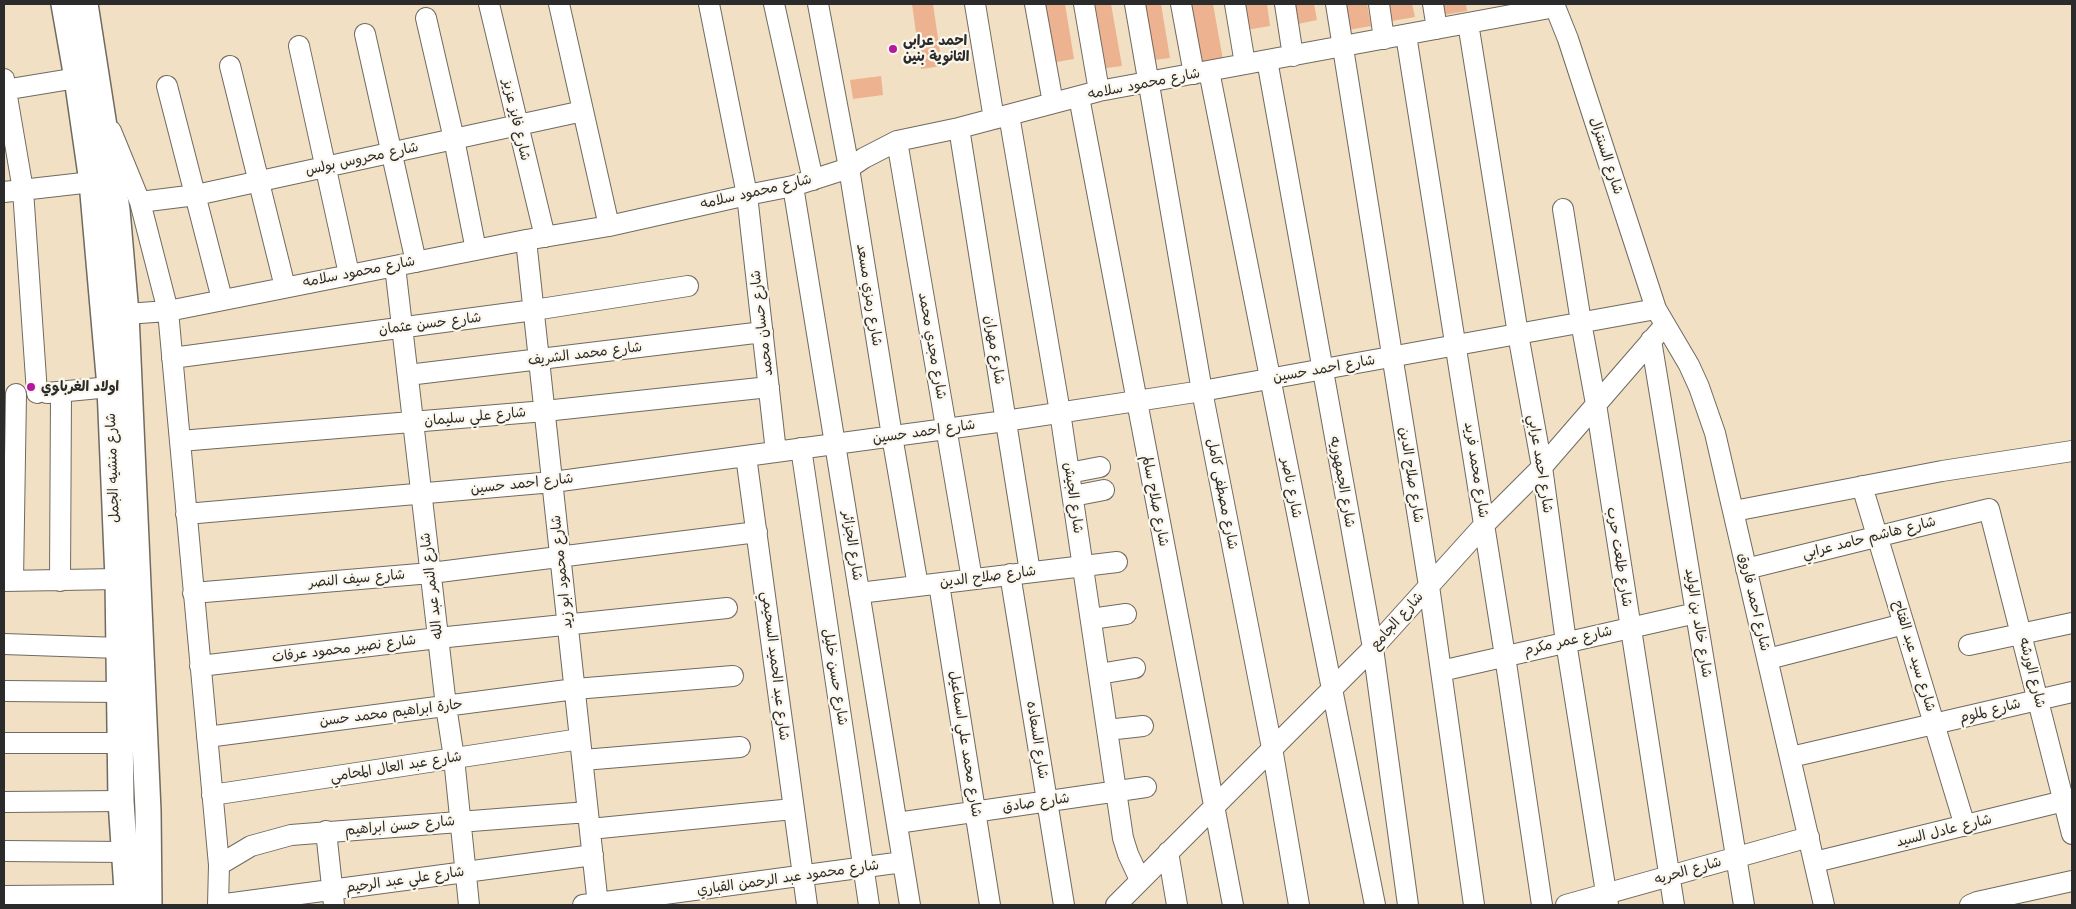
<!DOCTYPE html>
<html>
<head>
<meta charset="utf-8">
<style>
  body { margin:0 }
  #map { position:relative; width:2076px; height:909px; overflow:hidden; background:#f1e0c3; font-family:"Playpen Sans",sans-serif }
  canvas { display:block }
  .frame { position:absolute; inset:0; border:5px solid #2b2b2b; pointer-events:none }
</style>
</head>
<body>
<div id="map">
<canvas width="2076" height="909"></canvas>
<div class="frame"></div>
</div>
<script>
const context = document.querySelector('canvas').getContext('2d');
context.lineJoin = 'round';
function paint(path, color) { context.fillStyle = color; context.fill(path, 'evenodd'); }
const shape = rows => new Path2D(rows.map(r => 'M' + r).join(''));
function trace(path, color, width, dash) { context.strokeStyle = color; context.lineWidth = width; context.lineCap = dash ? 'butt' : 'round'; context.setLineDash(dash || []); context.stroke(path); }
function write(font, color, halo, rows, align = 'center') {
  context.font = font + ' "Playpen Sans","Playpen Sans Arabic",sans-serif'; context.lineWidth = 4.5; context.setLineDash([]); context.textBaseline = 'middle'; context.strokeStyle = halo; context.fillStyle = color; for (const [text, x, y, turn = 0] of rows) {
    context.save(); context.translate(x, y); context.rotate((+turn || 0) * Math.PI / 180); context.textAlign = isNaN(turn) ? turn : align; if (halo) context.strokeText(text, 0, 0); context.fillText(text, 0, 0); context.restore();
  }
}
const building = shape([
  [912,4,933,4,942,66,921,69],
  [1041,4,1065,4,1074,59,1051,63],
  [1088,4,1111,4,1122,66,1099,69],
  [1137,4,1161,4,1170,58,1147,61],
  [1190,4,1213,4,1223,60,1200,64],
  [1242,4,1267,4,1270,26,1246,30],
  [1289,4,1314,4,1317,20,1293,25],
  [1344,4,1367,4,1371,26,1348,30],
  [1389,4,1412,4,1415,17,1392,21],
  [1442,4,1466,4,1467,11,1444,15],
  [881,76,883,95,853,99,850,80]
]);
const minor = shape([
  [489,4,545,237],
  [559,4,609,226],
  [709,4,747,195,776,452],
  [774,4,813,180],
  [818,4,849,168,892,436,918,586],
  [975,4,994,119],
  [1035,4,1053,103],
  [1084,4,1099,91],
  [1135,4,1202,391,1272,748,1299,905],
  [1181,4,1194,74],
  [1235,4,1245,64],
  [1285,4,1293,56],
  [1336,4,1429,586,1474,905],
  [1379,4,1384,39],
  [1433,4,1437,29],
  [1554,4,1568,39,1656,309,1689,365,1699,387,1715,433,1824,905],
  [426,18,454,139,476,250],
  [1468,23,1518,334,1542,467,1566,642,1608,905],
  [365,34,416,262],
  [1406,35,1505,656,1542,905],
  [299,46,349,274],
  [1267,60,1373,648,1408,905],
  [230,66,285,287],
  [1209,71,1375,905],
  [4,79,23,190,37,393],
  [167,86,222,299],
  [4,90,77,78],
  [1079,97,1233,905],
  [1009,115,1060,412,1123,838,1128,854,1140,880],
  [959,128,1030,572],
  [111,131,140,202,168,311,219,865,218,905],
  [897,141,972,579],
  [793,186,910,905],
  [4,192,92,182],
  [140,202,196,195,583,111],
  [1563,209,1581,322,1596,404,1674,905],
  [526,240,598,905],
  [395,266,446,706,454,758,469,905],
  [126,314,168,311,526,240,609,226,747,195,793,186,849,168,864,158,897,141,959,128,1099,91,1555,7],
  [1651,340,1744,905],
  [172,358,534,310,688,286],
  [408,375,763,332],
  [47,393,110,387],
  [180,441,545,411,769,387],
  [801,448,869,905],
  [746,456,807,905],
  [1069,473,1100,467],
  [1862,486,1965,826],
  [1073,496,1104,490],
  [1734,511,1942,471,2072,451],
  [186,514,553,482,1005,421,1202,391,1656,309],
  [1746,569,1989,509,2072,834],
  [1010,574,1064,905],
  [4,581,118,579],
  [13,581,16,394],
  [60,581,61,392],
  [939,584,990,905],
  [193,593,431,573,757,532],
  [859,593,1117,562],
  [1091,619,1126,614],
  [4,644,119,648],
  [1969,645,2072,623],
  [1768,659,1904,624],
  [200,666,438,638,727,608],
  [1441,671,1696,613],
  [1099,674,1135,668],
  [4,691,120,692],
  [1107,730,1143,726],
  [207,737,575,689,733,676],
  [4,743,120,743],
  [1791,757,2072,692],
  [583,760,740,747],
  [212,795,580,739],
  [4,802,121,801],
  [897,823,1146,787],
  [590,829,793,809],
  [326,831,334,905],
  [4,851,124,852],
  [1168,852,1177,905],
  [1815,862,2072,799],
  [219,865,251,846,291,835,588,812],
  [4,896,128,895],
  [218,905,593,855],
  [583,905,903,862],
  [1116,905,1373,648,1484,525,1542,467,1665,325],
  [1566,905,1809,837],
  [1970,905,1977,902,2072,881]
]);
const major = shape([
  [64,4,77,78,92,182,110,387,118,579,121,801,128,905],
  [85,4,117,210,126,314,148,811,149,905]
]);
const markers = [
  [893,49,5,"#b5179e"],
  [31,387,5,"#b5179e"]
];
const poiNames = [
  ["احمد عرابى",903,41],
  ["الثانوية بنين",903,57],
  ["اولاد الغرباوي",41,387]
];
const streetNames = [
  ["شارع محمود سلامه",1144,84,-11],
  ["شارع فايز عزيز",516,120,77],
  ["شارع السنترال",1606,156,72],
  ["شارع محروس بولس",362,159,-12],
  ["شارع محمود سلامه",756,192,-13],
  ["شارع محمود سلامه",359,272,-11],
  ["شارع رمزي مسعد",869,295,81],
  ["شارع حسان محمد",762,323,-97],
  ["شارع حسن عثمان",430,324,-7],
  ["شارع مجدي محمد",932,346,80],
  ["شارع مهران",994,350,81],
  ["شارع محمد الشريف",585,354,-7],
  ["شارع احمد حسين",1324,369,-10],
  ["شارع علي سليمان",475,417,-5],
  ["شارع احمد حسين",924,432,-8],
  ["شارع احمد عرابي",1540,464,81],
  ["شارع منشيه الجمل",113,468,-92],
  ["شارع محمد فريد",1476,470,81],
  ["شارع صلاح الدين",1411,475,81],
  ["شارع الجمهوريه",1342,482,80],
  ["شارع احمد حسين",522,484,-6],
  ["شارع ناصر",1291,488,79],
  ["شارع مصطفى كامل",1222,494,79],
  ["شارع الجيش",1073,498,82],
  ["شارع صلاح سالم",1155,501,79],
  ["شارع هاشم حامد عرابي",1869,538,-14],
  ["شارع الجزائر",852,546,81],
  ["شارع طلعت حرب",1619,557,81],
  ["شارع محمود ابو زيد",562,572,-96],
  ["شارع صلاح الدين",988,577,-7],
  ["شارع سيف النصر",357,579,-5],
  ["شارع النمر عبد الله",432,586,-97],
  ["شارع احمد فاروق",1754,602,77],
  ["شارع الجامع",1397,621,-48],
  ["شارع خالد بن الوليد",1698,623,81],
  ["شارع عمر مكرم",1568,641,-13],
  ["شارع نصير محمود عرفات",344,649,-7],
  ["شارع سيد عبد الفتاح",1914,656,73],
  ["شارع عبد الحميد السحيمي",775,666,83],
  ["شارع الورشه",2032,673,76],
  ["شارع حسن خليل",835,677,81],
  ["شارع لملوم",1990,711,-14],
  ["حارة ابراهيم محمد حسن",391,713,-7],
  ["شارع السعاده",1037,740,81],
  ["شارع محمد علي اسماعيل",965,744,81],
  ["شارع عبد العال المحامي",396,767,-9],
  ["شارع صادق",1036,803,-8],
  ["شارع حسن ابراهيم",400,826,-5],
  ["شارع عادل السيد",1944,831,-14],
  ["شارع الحريه",1688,871,-16],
  ["شارع محمود عبد الرحمن القباري",788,878,-8],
  ["شارع علي عبد الرحيم",405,880,-8]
];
paint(building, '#edb28f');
trace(minor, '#706a60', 22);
trace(major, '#706a60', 28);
trace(minor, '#fff', 20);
trace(major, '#fff', 25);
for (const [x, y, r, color] of markers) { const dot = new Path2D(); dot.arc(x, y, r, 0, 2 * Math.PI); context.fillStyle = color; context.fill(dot); trace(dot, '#fbf7ec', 2); }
write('bold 14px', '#2b2b2b', '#fbf7ec', poiNames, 'left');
write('14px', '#2b2b2b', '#fbf7ec', streetNames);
</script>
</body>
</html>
